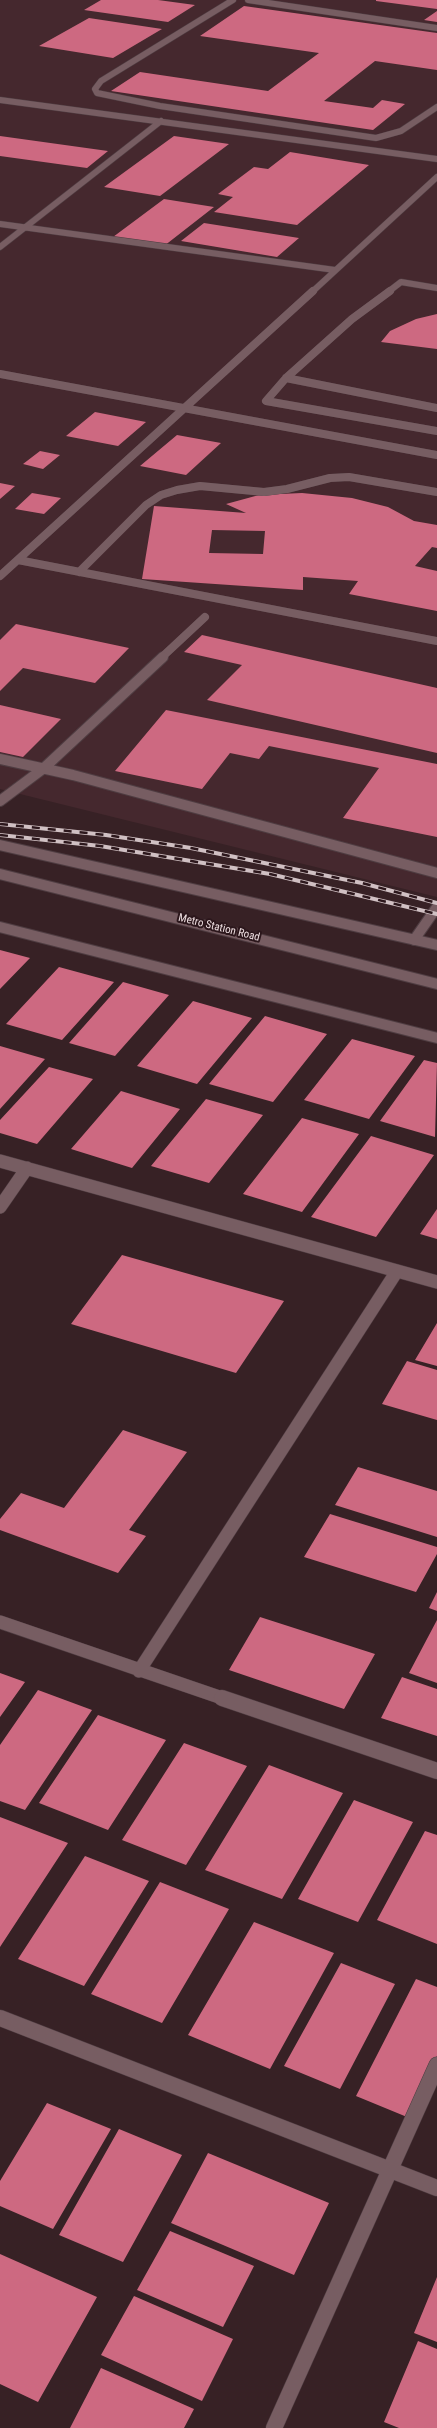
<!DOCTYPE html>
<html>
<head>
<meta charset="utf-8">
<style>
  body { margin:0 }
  canvas { display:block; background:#372125 }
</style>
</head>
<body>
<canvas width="437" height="2428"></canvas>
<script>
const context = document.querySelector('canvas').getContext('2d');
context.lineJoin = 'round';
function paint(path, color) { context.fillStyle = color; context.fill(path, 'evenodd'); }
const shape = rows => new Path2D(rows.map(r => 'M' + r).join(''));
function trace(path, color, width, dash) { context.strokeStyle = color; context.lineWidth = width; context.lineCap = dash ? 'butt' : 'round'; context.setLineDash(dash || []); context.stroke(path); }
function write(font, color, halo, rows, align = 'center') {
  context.font = font + ' "Roboto Condensed",sans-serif'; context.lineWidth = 4; context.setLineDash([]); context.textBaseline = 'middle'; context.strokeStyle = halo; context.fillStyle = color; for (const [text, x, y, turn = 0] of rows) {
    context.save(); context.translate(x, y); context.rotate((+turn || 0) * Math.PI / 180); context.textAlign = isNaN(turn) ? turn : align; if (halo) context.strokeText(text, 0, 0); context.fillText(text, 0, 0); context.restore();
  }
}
const built = shape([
  [0,0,437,0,437,897,0,789]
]);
const building = shape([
  [101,0,158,0,195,5,168,22,84,10],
  [376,0,437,0,437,9,376,1],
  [244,6,437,33,437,70,375,61,324,101,373,108,382,100,405,104,373,130,111,91,140,72,268,91,319,53,200,36],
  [437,11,437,22,424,20],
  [89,18,162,29,113,58,39,46],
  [0,136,108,151,87,168,0,156],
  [174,136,229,144,160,196,104,187],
  [290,152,369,165,297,225,214,212,233,197,218,194,254,167,268,169],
  [164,199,214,207,164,246,113,237],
  [204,223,299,238,277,257,181,241],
  [437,314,437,349,381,342,390,331,416,319],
  [95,412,146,422,118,446,66,436],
  [177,435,221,443,186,475,140,466],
  [40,451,60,455,43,469,23,464],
  [0,483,15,486,0,499],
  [32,493,61,498,44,514,15,509],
  [302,493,352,498,388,507,414,521,437,525,437,548,432,547,415,566,437,571,437,611,349,594,358,581,303,577,303,590,142,579,154,506,246,513,226,504,259,495],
  [212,530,265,531,263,554,209,553],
  [16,624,129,648,95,683,23,668,0,691,0,640],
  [202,635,437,688,437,753,207,700,242,665,184,652],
  [0,705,61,719,23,757,0,752],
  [166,710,437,764,437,837,343,818,379,768,269,746,259,759,230,753,202,789,115,771],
  [0,950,30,958,0,989],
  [59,967,114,982,62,1040,6,1024],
  [123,982,169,995,115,1056,69,1043],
  [193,1001,252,1018,197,1084,137,1066],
  [265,1016,327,1034,273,1102,209,1084],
  [352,1039,415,1056,369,1119,304,1100],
  [0,1046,45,1059,0,1109],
  [424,1060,437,1063,435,1137,380,1121],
  [49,1067,93,1079,37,1144,0,1133,0,1120],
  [121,1091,180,1109,132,1168,71,1149],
  [206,1099,263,1115,209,1183,151,1166],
  [302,1118,359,1134,302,1212,243,1194],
  [371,1136,434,1155,376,1237,311,1217],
  [437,1209,437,1239,420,1234],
  [122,1255,284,1301,236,1373,71,1324],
  [437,1323,437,1366,415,1360],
  [407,1361,437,1370,437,1420,382,1404],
  [123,1430,187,1452,129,1530,146,1536,118,1573,0,1530,0,1519,21,1493,64,1508],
  [358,1467,437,1491,437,1537,335,1505],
  [330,1514,437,1547,437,1554,416,1592,304,1557],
  [437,1592,437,1611,429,1608],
  [260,1617,375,1654,344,1709,229,1670],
  [437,1620,437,1683,409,1673],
  [0,1673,25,1682,0,1717],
  [402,1677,437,1689,437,1736,381,1718],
  [38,1690,92,1710,25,1810,0,1801,0,1745],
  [98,1715,166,1740,108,1830,39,1803],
  [184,1743,247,1766,186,1865,122,1840],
  [269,1765,343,1793,282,1899,205,1870],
  [354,1800,413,1822,358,1922,298,1899],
  [0,1817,68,1843,0,1947],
  [425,1831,437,1835,437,1944,377,1920],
  [85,1856,149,1881,84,1986,18,1959],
  [160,1882,229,1909,162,2023,91,1994],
  [254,1922,334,1953,270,2069,188,2035],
  [341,1963,395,1984,340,2089,284,2066],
  [416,1979,437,1987,437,2056,407,2117,356,2096],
  [47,2103,111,2129,53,2229,0,2206,0,2181],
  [119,2129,182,2155,123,2262,59,2235],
  [208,2153,329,2203,294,2275,171,2223],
  [170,2231,254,2266,223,2327,137,2290],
  [0,2254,97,2297,38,2402,0,2384],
  [437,2277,437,2342,414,2333],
  [134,2296,233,2339,202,2401,101,2355],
  [418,2341,437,2349,437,2428,399,2428,384,2422],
  [101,2368,194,2409,184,2428,70,2428]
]);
const minorFar4 = shape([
  [233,0,101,81,95,89,97,93,160,106,376,138,401,131,437,107],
  [248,0,437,28],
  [0,100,437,159],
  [0,224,335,270],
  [0,247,161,121],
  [312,292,437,177],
  [388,292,401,282,437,288]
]);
const minorFar3 = shape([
  [390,291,352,319,286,378,266,401,437,431],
  [0,374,437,455],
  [286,378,437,408],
  [18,560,437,641],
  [79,572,146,505,161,495,177,490,200,486,264,492,287,489,330,478,349,477,437,492],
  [0,576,313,291],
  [161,658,205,617]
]);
const minorFar2 = shape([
  [0,759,73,775,437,873],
  [0,801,44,768,163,657],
  [0,845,437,945],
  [0,874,437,984],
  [0,927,437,1038],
  [414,940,437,907]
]);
const minorFar1 = shape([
  [0,1161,437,1282],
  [0,1207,27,1168],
  [0,1622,225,1699],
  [139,1671,397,1271]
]);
const minor = shape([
  [222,1698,437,1771],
  [0,2018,437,2188],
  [274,2428,437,2065]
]);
const rail = shape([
  [0,824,106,835,191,848,362,883,437,903],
  [0,835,100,846,270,874,437,914]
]);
const streetNames = [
  ["Metro Station Road",219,928,14]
];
paint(built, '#45282e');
paint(building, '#cd6981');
trace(minorFar4, '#4f3d42', 7);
trace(minorFar3, '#4f3d42', 8);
trace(minorFar2, '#4f3d42', 12);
trace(minorFar1, '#4f3d42', 14);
trace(minor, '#4f3d42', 17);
trace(minorFar4, '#775d62', 6);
trace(minorFar3, '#775d62', 8);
trace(minorFar2, '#775d62', 10);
trace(minorFar1, '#775d62', 13);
trace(minor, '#775d62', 16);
trace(rail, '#d0c0c3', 4);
trace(rail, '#2c171c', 2.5, [8]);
write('11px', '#efe0e2', '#2c171c', streetNames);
</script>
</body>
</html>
